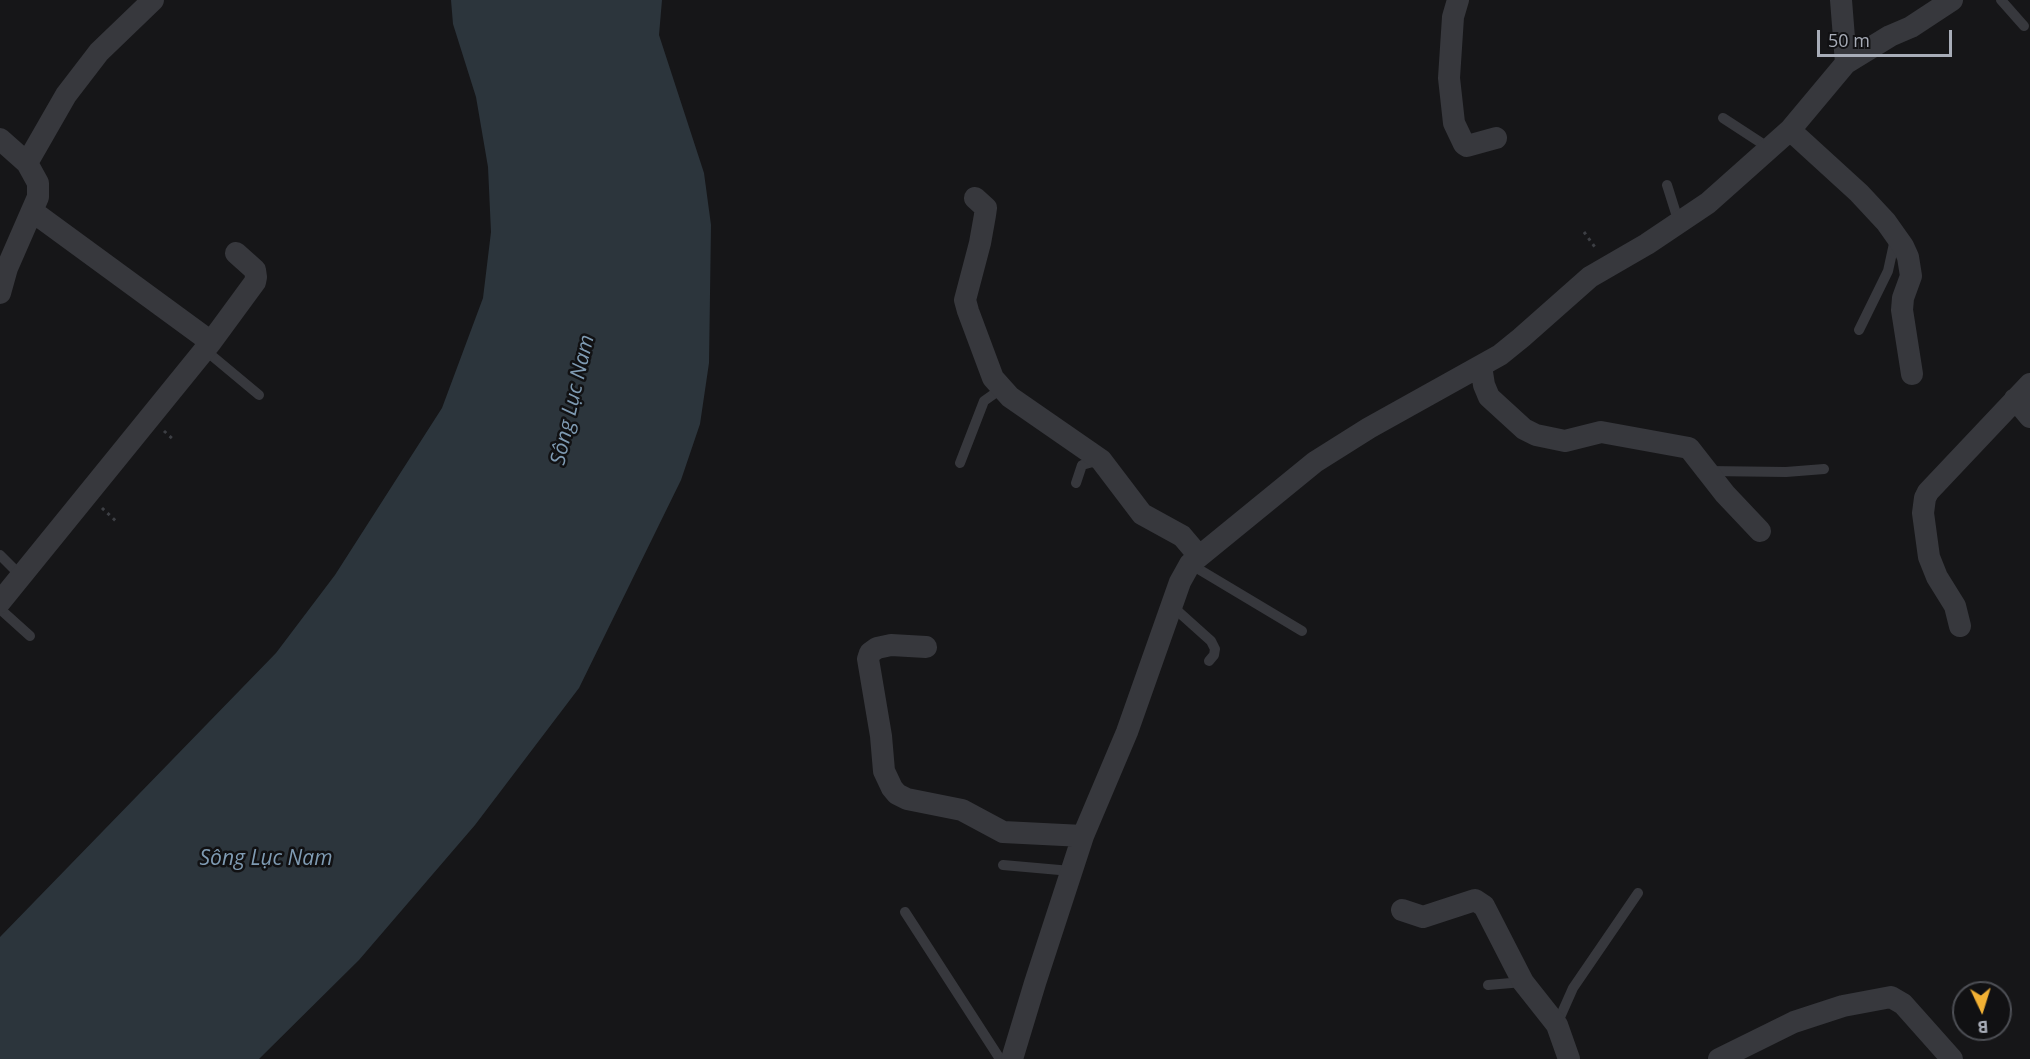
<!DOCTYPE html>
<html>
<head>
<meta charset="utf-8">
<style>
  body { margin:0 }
  #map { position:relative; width:2030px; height:1059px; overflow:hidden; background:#161618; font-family:"Open Sans",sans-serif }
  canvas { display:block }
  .north { position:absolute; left:1952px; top:981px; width:60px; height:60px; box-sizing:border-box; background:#111113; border:2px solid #4d4f55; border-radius:50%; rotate:176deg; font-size:16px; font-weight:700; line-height:24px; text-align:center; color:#a8adb8 }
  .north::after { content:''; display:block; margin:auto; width:21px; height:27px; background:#f2b134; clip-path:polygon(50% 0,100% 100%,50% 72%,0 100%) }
  .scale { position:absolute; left:1817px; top:30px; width:135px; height:27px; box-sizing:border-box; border:3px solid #a8adb8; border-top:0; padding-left:8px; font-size:18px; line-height:21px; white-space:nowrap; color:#a8adb8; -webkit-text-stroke:4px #111113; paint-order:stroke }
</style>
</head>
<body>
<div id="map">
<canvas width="2030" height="1059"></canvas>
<div class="north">B</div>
<div class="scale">50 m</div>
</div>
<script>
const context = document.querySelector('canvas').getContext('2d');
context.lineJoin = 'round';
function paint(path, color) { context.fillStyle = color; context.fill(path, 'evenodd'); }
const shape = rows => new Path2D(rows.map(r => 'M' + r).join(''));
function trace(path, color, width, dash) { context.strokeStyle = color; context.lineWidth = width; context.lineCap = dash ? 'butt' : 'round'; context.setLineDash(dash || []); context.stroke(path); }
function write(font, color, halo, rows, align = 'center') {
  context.font = font + ' "Open Sans",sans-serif'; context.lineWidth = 5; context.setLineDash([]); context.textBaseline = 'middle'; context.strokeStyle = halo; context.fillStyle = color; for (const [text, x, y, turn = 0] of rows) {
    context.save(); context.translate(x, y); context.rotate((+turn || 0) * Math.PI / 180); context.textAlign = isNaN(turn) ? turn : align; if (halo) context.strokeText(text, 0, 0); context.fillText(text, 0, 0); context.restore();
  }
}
const water = shape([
  [451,0,662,0,659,35,704,173,711,225,709,363,700,424,681,480,579,688,475,825,359,960,259,1059,0,1059,0,937,276,653,335,575,442,408,483,298,491,232,488,167,476,97,453,24]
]);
const path = shape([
  [1584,232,1597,250],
  [164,431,174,440],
  [102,508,118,523]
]);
const service = shape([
  [2001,0,2024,26],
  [1723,118,1769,148],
  [1667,185,1679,223],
  [1859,330,1888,271,1895,239],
  [205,350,259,395],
  [960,463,984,401,1001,389],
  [1708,471,1786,472,1824,469],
  [1076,483,1082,465,1100,460],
  [0,555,21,576],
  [1190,564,1302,631],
  [1172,606,1211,641,1215,649,1214,655,1209,661],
  [0,609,30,636],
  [1003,865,1071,871],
  [905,912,1000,1059],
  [1488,985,1523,982],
  [1557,1024,1573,988,1638,893]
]);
const minor = shape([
  [1458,0,1453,17,1449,78,1454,123,1464,144,1467,146,1496,138],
  [1841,0,1846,63],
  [1790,130,1859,193,1886,222,1903,246,1908,257,1911,276,1903,298,1902,310,1912,374],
  [0,139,27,163],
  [975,198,986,208,985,215,980,243,965,300,968,311,993,378,1010,397,1101,460,1142,514,1182,536,1199,556],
  [32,211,211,342],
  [0,293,7,268,38,197,38,183,27,163,66,95,99,52,153,0],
  [1481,366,1484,385,1489,397,1524,429,1536,435,1565,441,1601,432,1689,448,1725,494,1760,531],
  [2015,399,2030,417],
  [0,602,211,342,255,282,256,277,255,270,236,253],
  [1960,626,1955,606,1937,577,1929,557,1923,513,1925,498,1928,492,2030,384],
  [926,647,891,645,877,648,870,653,868,659,881,736,884,771,892,788,897,794,907,799,962,810,1003,832,1083,836],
  [1402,910,1423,917,1475,900,1484,906,1523,982,1557,1025,1569,1059],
  [1012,1059,1035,983,1083,836,1127,732,1180,582,1190,564,1315,462,1369,428,1500,355,1521,338,1590,277,1647,244,1708,203,1790,130,1846,63,1890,36,1911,27,1952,0],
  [1719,1059,1794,1022,1843,1006,1891,997,1903,1004,1952,1059]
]);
const waterNames = [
  ["Sông Lục Nam",573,400,-77],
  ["Sông Lục Nam",266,859]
];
paint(water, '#2c353c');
trace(path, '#3d3f44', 3, [3, 4.5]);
trace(service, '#37383d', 10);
trace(minor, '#37383d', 22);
write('italic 21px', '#7f9bb3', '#111113', waterNames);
</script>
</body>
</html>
